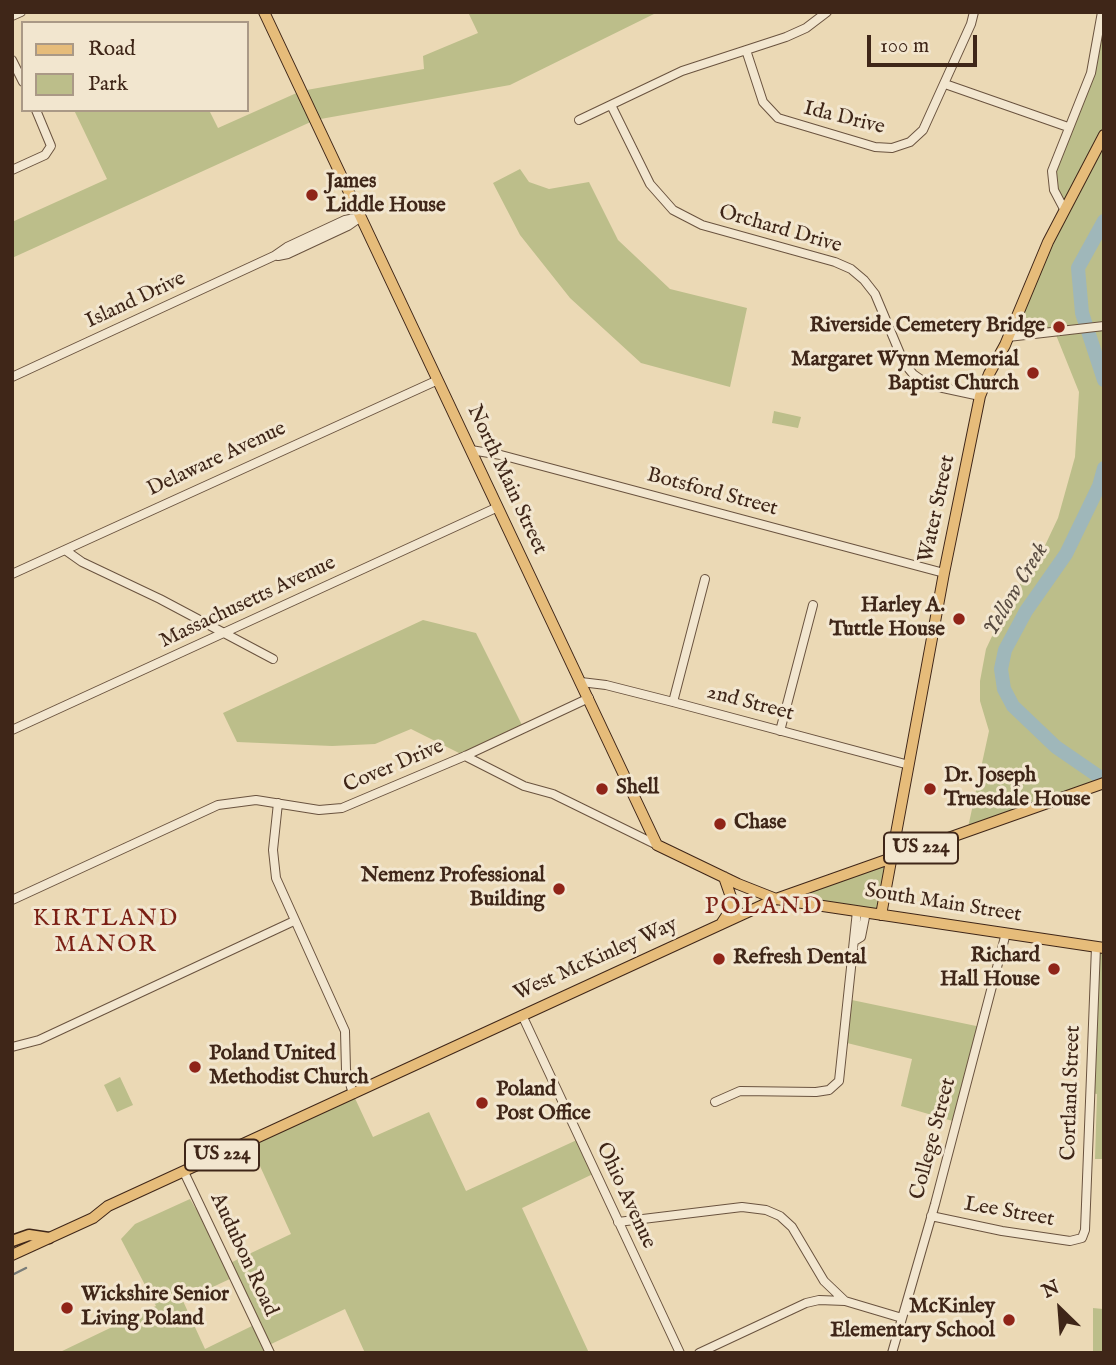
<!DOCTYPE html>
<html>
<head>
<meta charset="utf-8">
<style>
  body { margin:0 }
  #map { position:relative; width:1116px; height:1365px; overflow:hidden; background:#ebd9b5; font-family:"IM FELL English",serif }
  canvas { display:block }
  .frame { position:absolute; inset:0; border:14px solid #3f2618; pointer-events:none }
  .legend { position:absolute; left:21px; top:21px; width:228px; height:91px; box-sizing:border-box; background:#f2e6cf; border:2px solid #aa9986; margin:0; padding:9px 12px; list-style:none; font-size:21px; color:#3f2618 }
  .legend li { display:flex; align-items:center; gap:14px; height:35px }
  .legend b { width:35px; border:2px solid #aa9986 }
  .north { position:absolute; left:1025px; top:1274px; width:70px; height:70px; -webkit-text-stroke:5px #f2e6cf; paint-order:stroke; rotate:335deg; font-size:19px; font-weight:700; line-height:28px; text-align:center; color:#3f2618 }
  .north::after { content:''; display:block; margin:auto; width:24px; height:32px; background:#3f2618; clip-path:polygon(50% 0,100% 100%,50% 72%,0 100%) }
  .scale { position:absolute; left:867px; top:35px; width:110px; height:32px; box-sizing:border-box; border:4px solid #3f2618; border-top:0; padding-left:9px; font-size:21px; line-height:24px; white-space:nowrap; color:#3f2618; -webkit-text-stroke:5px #f2e6cf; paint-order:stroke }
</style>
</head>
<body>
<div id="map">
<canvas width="1116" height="1365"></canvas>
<div class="frame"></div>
<ul class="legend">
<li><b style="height:9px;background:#e6bc7a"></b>Road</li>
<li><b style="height:19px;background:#bcbe8a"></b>Park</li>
</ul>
<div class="north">N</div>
<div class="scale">100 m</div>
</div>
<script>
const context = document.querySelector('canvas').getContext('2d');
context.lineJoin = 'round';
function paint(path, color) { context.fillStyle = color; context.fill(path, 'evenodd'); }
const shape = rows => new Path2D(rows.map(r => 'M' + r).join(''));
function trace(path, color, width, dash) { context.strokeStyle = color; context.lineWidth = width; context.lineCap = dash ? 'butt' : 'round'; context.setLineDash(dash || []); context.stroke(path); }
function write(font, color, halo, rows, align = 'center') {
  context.font = font + ' "IM FELL English",serif'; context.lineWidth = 6; context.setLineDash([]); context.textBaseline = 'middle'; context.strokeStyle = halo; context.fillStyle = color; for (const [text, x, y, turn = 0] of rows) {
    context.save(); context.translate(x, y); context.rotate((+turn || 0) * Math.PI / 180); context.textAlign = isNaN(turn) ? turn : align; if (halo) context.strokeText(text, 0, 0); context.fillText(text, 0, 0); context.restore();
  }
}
const green = shape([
  [468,12,658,12,510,85,315,120,12,258,12,222,107,179,74,110,209,110,218,128,301,91,424,69,423,56,478,33],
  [1104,12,1104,783,967,832,989,731,980,701,980,681,986,649,1010,598,1040,556,1058,518,1075,457,1079,392,1054,330,1008,337,1064,209,1051,176,1083,98],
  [520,169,529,182,549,189,589,182,618,240,670,289,747,308,730,387,641,363,570,298,520,235,493,183],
  [774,411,801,417,798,428,772,423],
  [423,620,476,633,524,729,465,756,411,729,375,744,332,746,237,742,223,713],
  [891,859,881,915,776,899],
  [1096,947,1104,948,1104,1159,1095,1159,1097,1094,1090,1093],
  [847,999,981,1027,956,1122,901,1106,912,1059,843,1042],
  [120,1077,133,1105,117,1112,104,1085],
  [353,1094,373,1137,429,1112,466,1191,579,1139,595,1173,522,1208,589,1353,365,1353,345,1309,267,1346,270,1353,58,1353,156,1306,121,1239,135,1224,190,1199,228,1264,291,1234,249,1142],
  [234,1277,256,1324,205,1349,183,1301],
  [1093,1308,1103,1309,1102,1353,1093,1353]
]);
const stream = shape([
  [12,1275,26,1268]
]);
const river = shape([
  [1104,221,1078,268,1082,313,1104,380],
  [1104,468,1099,486,1066,554,1026,611,1005,650,1001,669,1004,689,1013,706,1056,747,1104,780]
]);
const minor = shape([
  [12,16,21,12],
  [746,50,763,102,778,118,875,147,892,148,910,142,923,130,971,24,974,12],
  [12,60,23,82],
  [945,84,1068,127],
  [611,105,650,184,673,210,702,225,835,262,851,269,864,280,875,294,904,363,913,374,929,385,980,396],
  [579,120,682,71,786,37,806,28,827,12],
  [12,170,45,155,51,146,36,110],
  [1064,209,1054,190,1052,171,1091,73,1102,12],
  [278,256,288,254,348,226,358,219],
  [1008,337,1104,326],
  [12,377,274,256,287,247,345,220,360,217],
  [471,450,501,455,944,573],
  [65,550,82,562,160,599,273,659],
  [12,574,438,380],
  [581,682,606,685,673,702,909,765],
  [673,702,705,579],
  [12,730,498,507],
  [780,731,813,605],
  [465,756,524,786,553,794,657,845],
  [278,803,273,850,276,878,345,1031,346,1070,353,1094],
  [12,900,218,805,256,800,319,810,342,808,465,756,589,698],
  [856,940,861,937,866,912],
  [522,1015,680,1353],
  [12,1047,39,1040,294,921],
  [715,1102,740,1091,816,1092,829,1090,839,1081,857,911],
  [184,1172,270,1353],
  [931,1216,1002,1231,1070,1241,1082,1238,1085,1230,1096,947],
  [618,1222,742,1207,766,1210,780,1216,792,1227,824,1281,845,1301,902,1318],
  [699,1353,806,1303,819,1300,845,1301],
  [892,1353,935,1204,1006,933]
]);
const major = shape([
  [264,12,657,845,738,884,776,899,1104,948],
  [881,915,944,573,980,396,989,374,1005,345,1048,242,1104,135],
  [721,924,729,912,732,900,724,877],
  [12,1255,93,1218,108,1206,776,899,1104,783]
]);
const highway = shape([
  [12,1241,29,1235,49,1238]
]);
const markers = [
  [312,195,7,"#8f2418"],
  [1059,327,7,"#8f2418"],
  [1033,373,7,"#8f2418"],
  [959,619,7,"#8f2418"],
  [602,789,7,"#8f2418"],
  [930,789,7,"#8f2418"],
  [720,824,7,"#8f2418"],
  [559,889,7,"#8f2418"],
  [719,959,7,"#8f2418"],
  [1054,969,7,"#8f2418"],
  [195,1067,7,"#8f2418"],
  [482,1103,7,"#8f2418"],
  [67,1308,7,"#8f2418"],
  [1009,1320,7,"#8f2418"]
];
const shields = [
  [921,848,74],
  [222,1155,74]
];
const shieldNames = [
  ["US 224",921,848],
  ["US 224",222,1155]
];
const streetNames = [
  ["Ida Drive",844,119,14],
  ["Orchard Drive",780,230,16],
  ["Island Drive",136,301,-25],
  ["Delaware Avenue",217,460,-25],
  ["North Main Street",506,480,65],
  ["Botsford Street",712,493,15],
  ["Water Street",938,509,-78],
  ["Massachusetts Avenue",248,603,-25],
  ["2nd Street",750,704,15],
  ["Cover Drive",394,767,-23],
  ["South Main Street",943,904,9],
  ["West McKinley Way",596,960,-24],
  ["Cortland Street",1072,1093,-88],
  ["College Street",934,1139,-75],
  ["Ohio Avenue",625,1196,65],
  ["Lee Street",1009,1213,10],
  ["Audubon Road",243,1255,65]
];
const poiNames = [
  ["James",326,183],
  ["Liddle House",326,207],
  ["Riverside Cemetery Bridge",1045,327,"right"],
  ["Margaret Wynn Memorial",1019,361,"right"],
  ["Baptist Church",1019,385,"right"],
  ["Harley A.",945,607,"right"],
  ["Tuttle House",945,631,"right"],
  ["Dr. Joseph",944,777],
  ["Truesdale House",944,801],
  ["Shell",616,789],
  ["Chase",734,824],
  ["Nemenz Professional",545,877,"right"],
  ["Building",545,901,"right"],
  ["Richard",1040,957,"right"],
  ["Hall House",1040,981,"right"],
  ["Refresh Dental",733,959],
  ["Poland United",209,1055],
  ["Methodist Church",209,1079],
  ["Poland",496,1091],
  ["Post Office",496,1115],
  ["Wickshire Senior",81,1296],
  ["Living Poland",81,1320],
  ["McKinley",995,1308,"right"],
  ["Elementary School",995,1332,"right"]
];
const waterNames = [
  ["Yellow Creek",1017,590,-59]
];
const neighbourhoodNames = [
  ["KIRTLAND",106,920],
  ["MANOR",106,946]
];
const quarterNames = [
  ["POLAND",764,908]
];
paint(green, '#bcbe8a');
trace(stream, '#797d79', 2.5);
trace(river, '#9fb7ba', 14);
trace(minor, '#6a533f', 10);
trace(major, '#3f2618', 12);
trace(highway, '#3f2618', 13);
trace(minor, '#f2e6cf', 8);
trace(major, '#e6bc7a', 10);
trace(highway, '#e6bc7a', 10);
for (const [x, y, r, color] of markers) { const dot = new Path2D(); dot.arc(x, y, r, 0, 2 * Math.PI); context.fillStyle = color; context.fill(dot); trace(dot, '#f2e6cf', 2.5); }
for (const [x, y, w] of shields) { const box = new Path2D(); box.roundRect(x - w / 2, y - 15.5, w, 31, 5); context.fillStyle = '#f2e6cf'; context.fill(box); trace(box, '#3f2618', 2); }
write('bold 19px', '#3f2618', null, shieldNames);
write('21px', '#3f2618', '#f2e6cf', streetNames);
write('bold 21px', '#3f2618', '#f2e6cf', poiNames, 'left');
write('italic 23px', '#574a40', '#f2e6cf', waterNames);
context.letterSpacing = '2px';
write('23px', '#7a1f14', '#f2e6cf', neighbourhoodNames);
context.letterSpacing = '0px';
context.letterSpacing = '2px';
write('24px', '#7a1f14', '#f2e6cf', quarterNames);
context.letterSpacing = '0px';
</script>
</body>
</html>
